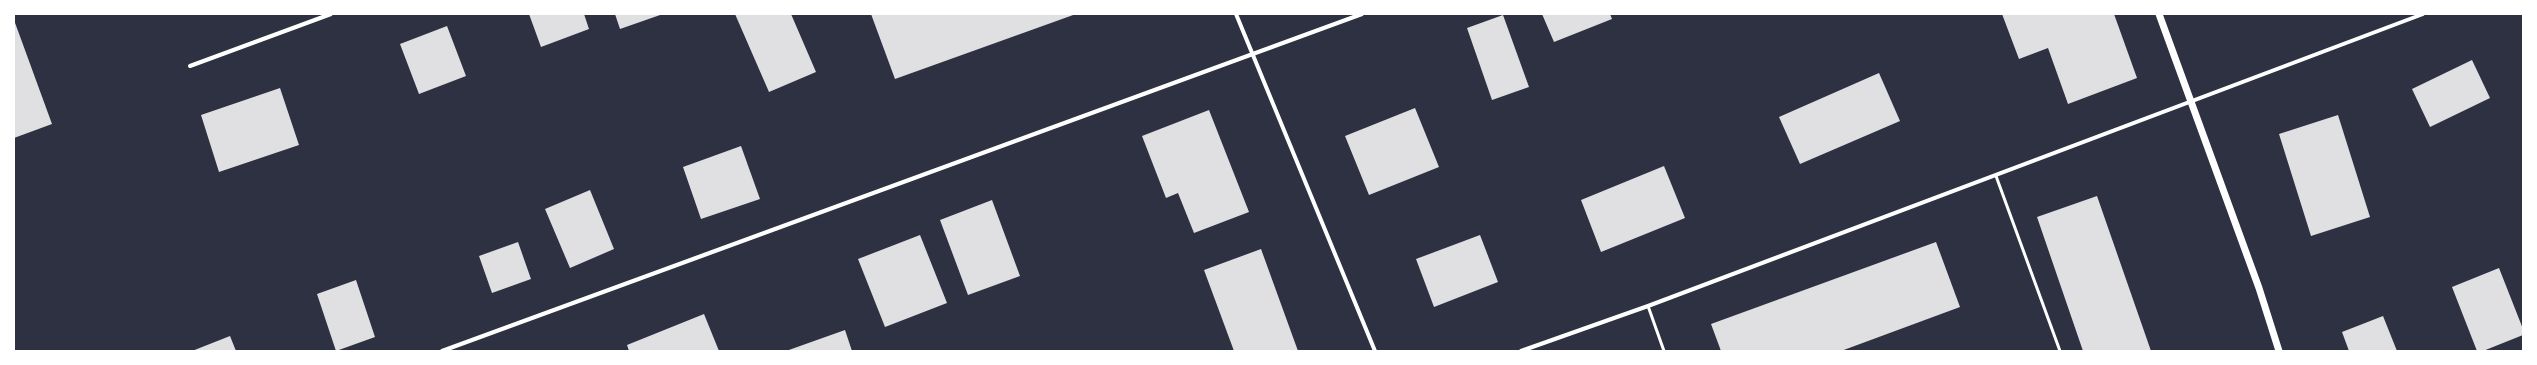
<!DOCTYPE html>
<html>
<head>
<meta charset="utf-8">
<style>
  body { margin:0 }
  #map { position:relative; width:2537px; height:365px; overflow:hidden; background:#2d3142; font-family:Overpass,sans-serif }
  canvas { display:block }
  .frame { position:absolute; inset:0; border:15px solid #fff; pointer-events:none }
</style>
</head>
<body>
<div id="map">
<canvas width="2537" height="365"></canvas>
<div class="frame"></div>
</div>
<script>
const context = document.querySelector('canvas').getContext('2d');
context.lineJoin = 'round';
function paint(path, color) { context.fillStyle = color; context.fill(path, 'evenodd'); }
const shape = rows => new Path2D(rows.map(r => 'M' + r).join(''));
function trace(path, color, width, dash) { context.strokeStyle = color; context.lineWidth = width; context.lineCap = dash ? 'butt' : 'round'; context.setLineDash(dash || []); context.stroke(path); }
const building = shape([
  [529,14,584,14,589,29,541,47],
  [615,14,663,14,620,29],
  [735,14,791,14,816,72,769,92],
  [871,14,1076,14,895,79],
  [1542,14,1610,14,1612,19,1554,42],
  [2002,14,2114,14,2137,78,2068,104,2048,48,2019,59],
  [1503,15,1529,87,1492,100,1467,28],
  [14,20,52,124,14,138],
  [447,26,466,76,419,94,400,44],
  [2472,60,2490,98,2430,127,2412,89],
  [1879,73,1900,121,1800,164,1779,117],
  [280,88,299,145,219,172,201,115],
  [1415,108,1439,167,1369,195,1345,136],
  [1209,110,1249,212,1194,233,1178,193,1166,198,1142,136],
  [2338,115,2370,217,2311,236,2279,134],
  [741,146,760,199,701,219,683,167],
  [1664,166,1685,218,1601,252,1581,200],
  [590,190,614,249,570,268,545,209],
  [2097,196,2151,351,2083,351,2037,217],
  [992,200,1020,276,968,295,940,220],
  [920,235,947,303,885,327,858,259],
  [1480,235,1498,282,1434,307,1416,259],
  [518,242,531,279,492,293,479,256],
  [1936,242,1960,307,1841,351,1721,351,1711,324],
  [1261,249,1298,351,1234,351,1204,270],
  [2499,268,2523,329,2523,335,2483,351,2477,351,2452,287],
  [356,280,375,337,336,351,317,294],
  [704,314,719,351,629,351,627,345],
  [2383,316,2397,351,2349,351,2342,332],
  [845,330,852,351,786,351],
  [230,336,236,351,192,351]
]);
const service = shape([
  [1996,176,2060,351],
  [1648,306,1664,351]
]);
const minor = shape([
  [1236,14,1375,351],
  [190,66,331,14],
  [442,351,1362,14],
  [1521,351,1648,306,2423,14]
]);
const tertiary = shape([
  [2159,14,2259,288,2279,351]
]);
paint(building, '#e0e0e3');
trace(service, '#fff', 3);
trace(minor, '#fff', 4);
trace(tertiary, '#fff', 7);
</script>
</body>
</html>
